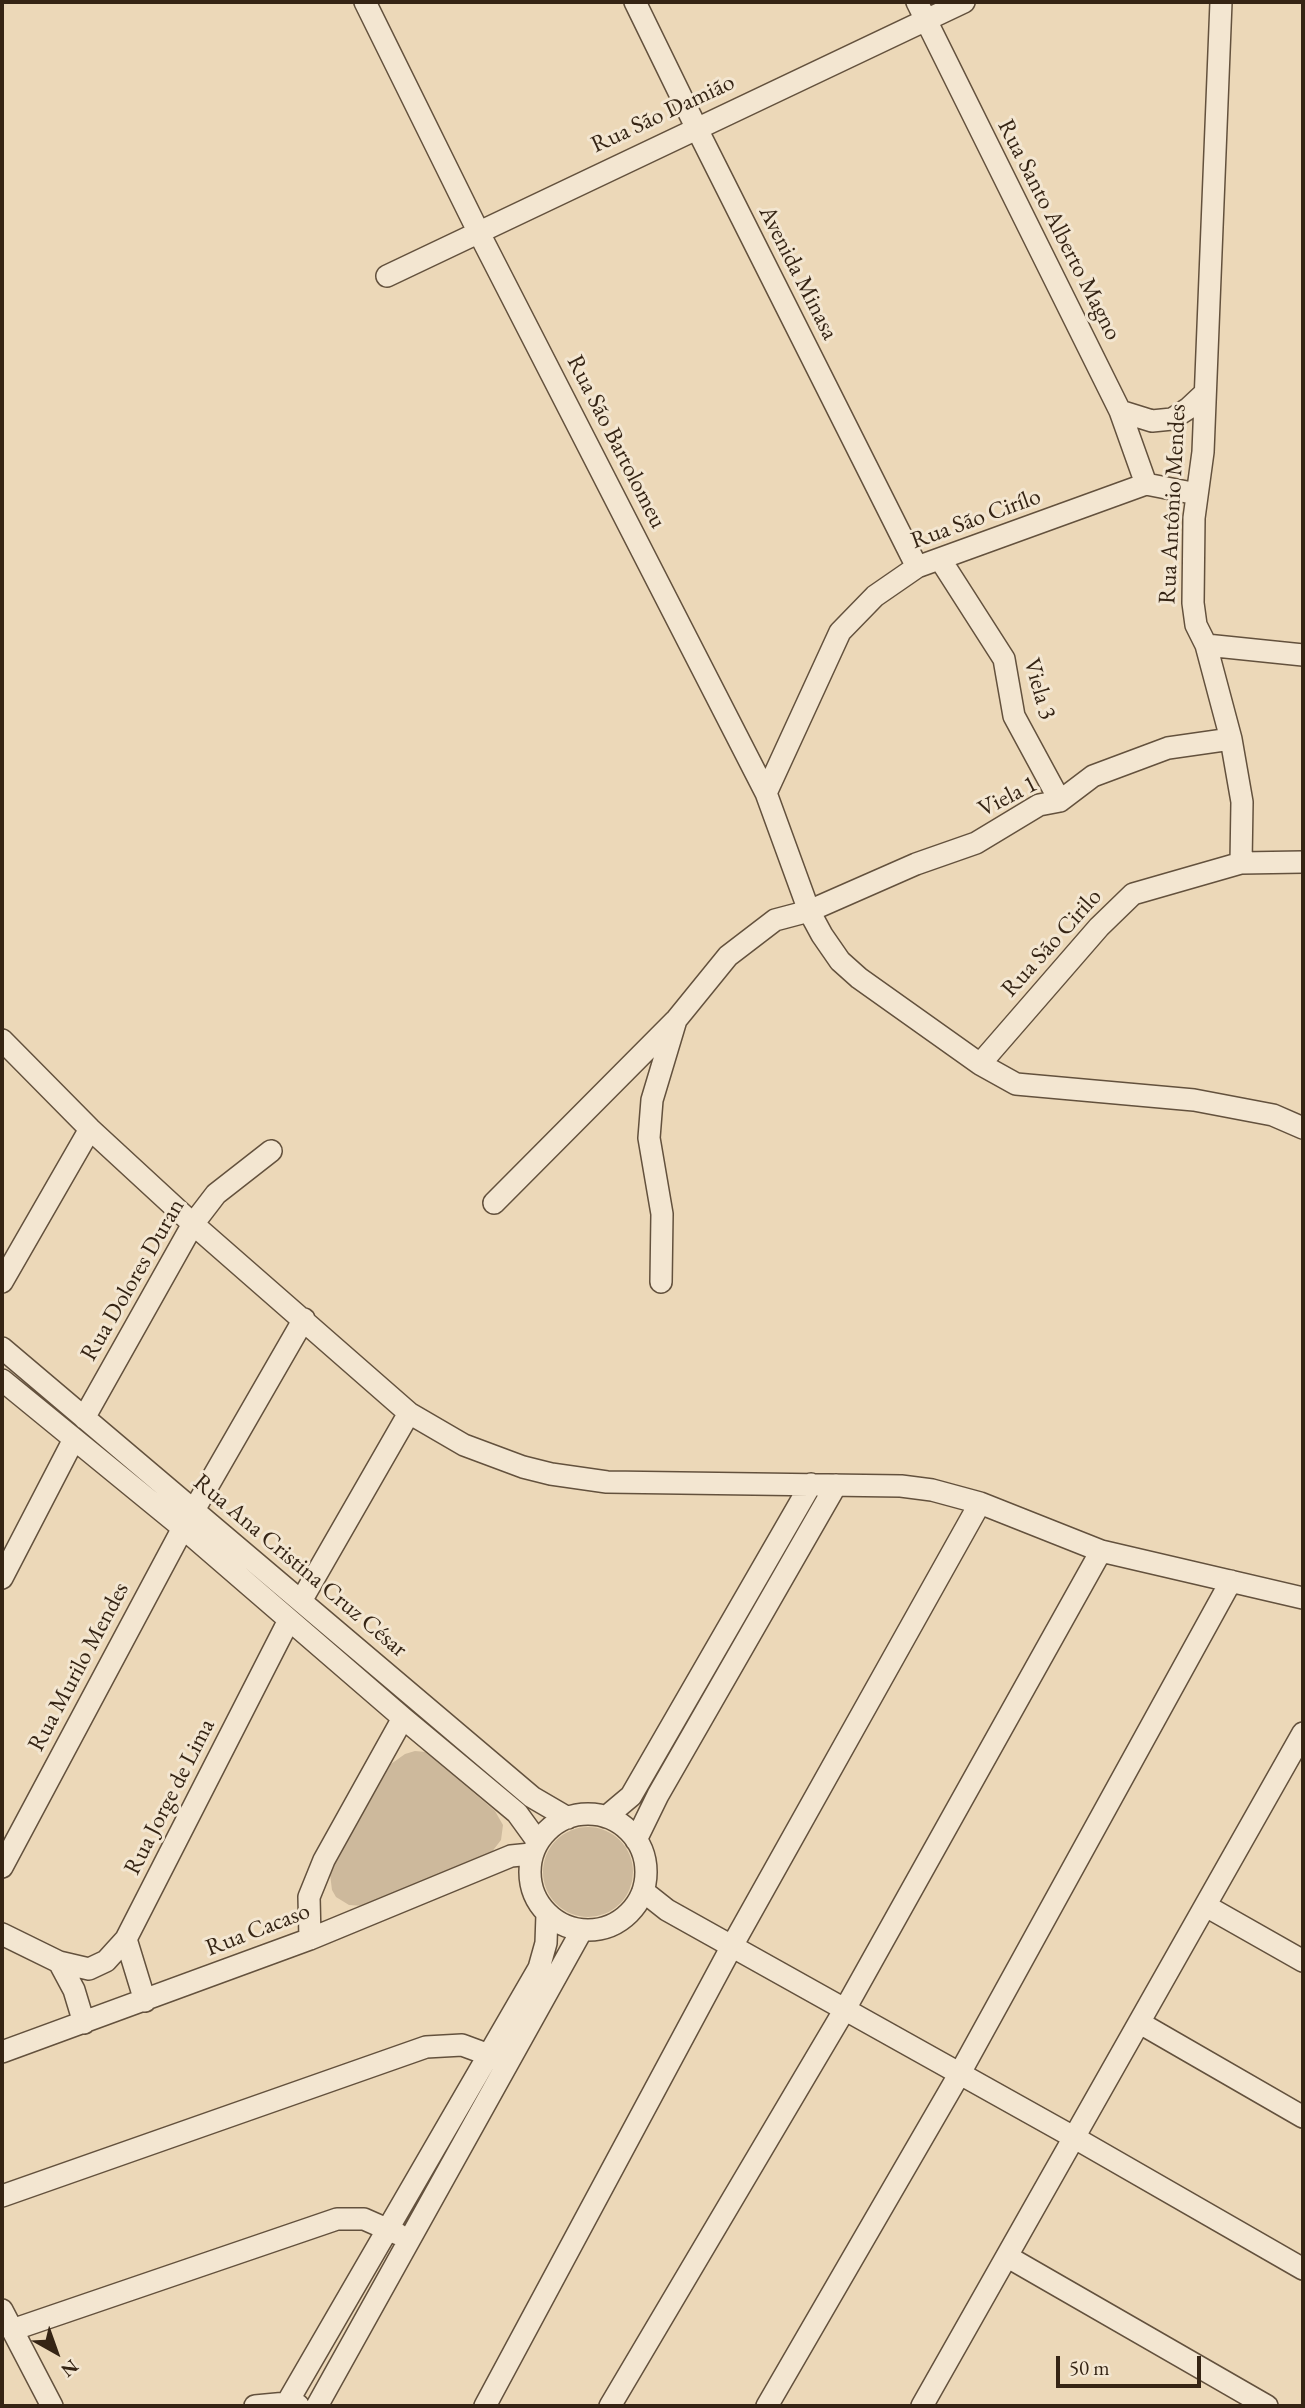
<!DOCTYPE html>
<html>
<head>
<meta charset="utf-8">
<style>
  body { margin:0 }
  #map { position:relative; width:1305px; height:2408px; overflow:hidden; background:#ecd8b8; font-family:"EB Garamond",serif }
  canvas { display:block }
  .frame { position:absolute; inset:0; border:4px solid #352414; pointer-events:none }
  .north { position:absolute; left:21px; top:2317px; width:70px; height:70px; -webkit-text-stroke:5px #f3e6d1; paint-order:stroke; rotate:140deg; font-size:19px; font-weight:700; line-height:28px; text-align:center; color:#352414 }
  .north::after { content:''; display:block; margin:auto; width:24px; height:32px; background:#352414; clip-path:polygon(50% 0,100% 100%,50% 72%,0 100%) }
  .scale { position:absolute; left:1056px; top:2356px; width:145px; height:32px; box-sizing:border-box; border:4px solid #352414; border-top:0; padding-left:9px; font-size:21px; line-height:24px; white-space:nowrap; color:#352414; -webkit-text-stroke:5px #f3e6d1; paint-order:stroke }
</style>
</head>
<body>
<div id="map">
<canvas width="1305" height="2408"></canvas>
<div class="frame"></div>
<div class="north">N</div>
<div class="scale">50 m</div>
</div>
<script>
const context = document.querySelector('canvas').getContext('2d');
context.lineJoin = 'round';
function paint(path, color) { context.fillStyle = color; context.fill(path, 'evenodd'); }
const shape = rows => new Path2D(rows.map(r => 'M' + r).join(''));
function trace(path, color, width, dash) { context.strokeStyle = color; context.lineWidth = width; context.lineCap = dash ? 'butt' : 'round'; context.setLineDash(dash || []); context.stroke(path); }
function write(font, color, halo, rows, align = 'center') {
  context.font = font + ' "EB Garamond",serif'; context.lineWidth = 6; context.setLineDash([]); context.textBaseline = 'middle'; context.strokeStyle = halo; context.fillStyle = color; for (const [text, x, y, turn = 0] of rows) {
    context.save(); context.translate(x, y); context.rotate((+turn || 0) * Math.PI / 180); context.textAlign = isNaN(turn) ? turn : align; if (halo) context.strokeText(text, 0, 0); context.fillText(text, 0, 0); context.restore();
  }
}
const green = shape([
  [415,1751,426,1752,495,1811,503,1825,501,1840,491,1853,364,1906,349,1905,336,1897,332,1890,330,1874,333,1866,391,1764,405,1754],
  '543 1872a45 45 0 1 1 90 0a45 45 0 1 1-90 0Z'
]);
const minor = shape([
  [365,2,478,231,766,793,809,911,822,935,840,961,859,978,980,1064,1016,1084,1194,1100,1273,1115,1303,1128],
  [635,2,696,127,917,567],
  [917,2,1120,411,1146,484],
  [1221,2,1203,452,1194,518,1193,603,1196,625,1206,645,1231,739,1242,802,1241,863],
  [387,276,964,2],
  [1120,411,1152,421,1172,419,1189,408,1205,393],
  [940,559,1004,659,1014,716,1060,801],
  [1206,645,1303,655],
  [766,793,840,632,875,596,917,567,1146,484,1197,494],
  [2,1040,90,1129,193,1224,409,1413,464,1445,523,1467,551,1474,607,1482,901,1486,932,1490,980,1503,1101,1551,1303,1598],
  [980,1064,1099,927,1133,894,1241,863,1303,862],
  [494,1203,675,1021],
  [2,1282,90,1129],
  [661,1282,662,1214,649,1138,652,1100,676,1020,728,956,775,920,809,911,916,864,976,843,1039,805,1060,801,1093,776,1168,748,1231,739],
  [2,1348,532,1797,568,1818],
  [2,1380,183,1528,403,1718,517,1813,538,1842],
  [84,1418,193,1224,216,1194,271,1151],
  [194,1510,304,1319],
  [2,1578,73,1441],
  [301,1601,409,1413],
  '530 1872a58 58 0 1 1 116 0a58 58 0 1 1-116 0Z',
  [606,1817,631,1796,811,1484],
  [636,1840,658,1795,836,1485],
  [2,1867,183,1528],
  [643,1891,667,1910,1075,2138,1303,2269],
  [1206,1906,1303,1961],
  [2,1934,59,1962,74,1990,84,2023],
  [310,1939,309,1897,324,1860,403,1718],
  [59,1962,89,1969,106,1961,126,1939],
  [145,2001,126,1939,289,1620],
  [1140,2023,1303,2117],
  [2,2052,310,1939,511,1856,531,1854],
  [2,2196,426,2047,462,2045,500,2059],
  [1008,2257,1267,2406],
  [2,2310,52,2406],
  [12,2330,337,2219,364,2219,398,2234],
  [287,2403,539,1968,546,1943,547,1914],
  [255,2406,287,2403,298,2405],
  [317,2406,582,1930],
  [485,2406,732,1946,980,1503],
  [610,2406,845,2009,1101,1551],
  [767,2406,960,2073,1231,1581],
  [922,2406,1303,1733]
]);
const streetNames = [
  ["Rua São Damião",663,114,-25],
  ["Rua Santo Alberto Magno",1059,230,63],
  ["Avenida Minasa",798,273,63],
  ["Rua São Bartolomeu",616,442,63],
  ["Rua Antônio Mendes",1173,504,-87],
  ["Rua São Cirílo",976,519,-20],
  ["Viela 3",1039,689,74],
  ["Viela 1",1008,797,-27],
  ["Rua São Cirilo",1052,943,-48],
  ["Rua Dolores Duran",133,1280,-60],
  ["Rua Ana Cristina Cruz César",300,1566,40],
  ["Rua Murilo Mendes",79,1667,-62],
  ["Rua Jorge de Lima",170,1797,-63],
  ["Rua Cacaso",258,1930,-21]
];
paint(green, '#cdb99c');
trace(minor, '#63513d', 24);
trace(minor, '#f3e6d1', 21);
write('24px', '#352414', '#f3e6d1', streetNames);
</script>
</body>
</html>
